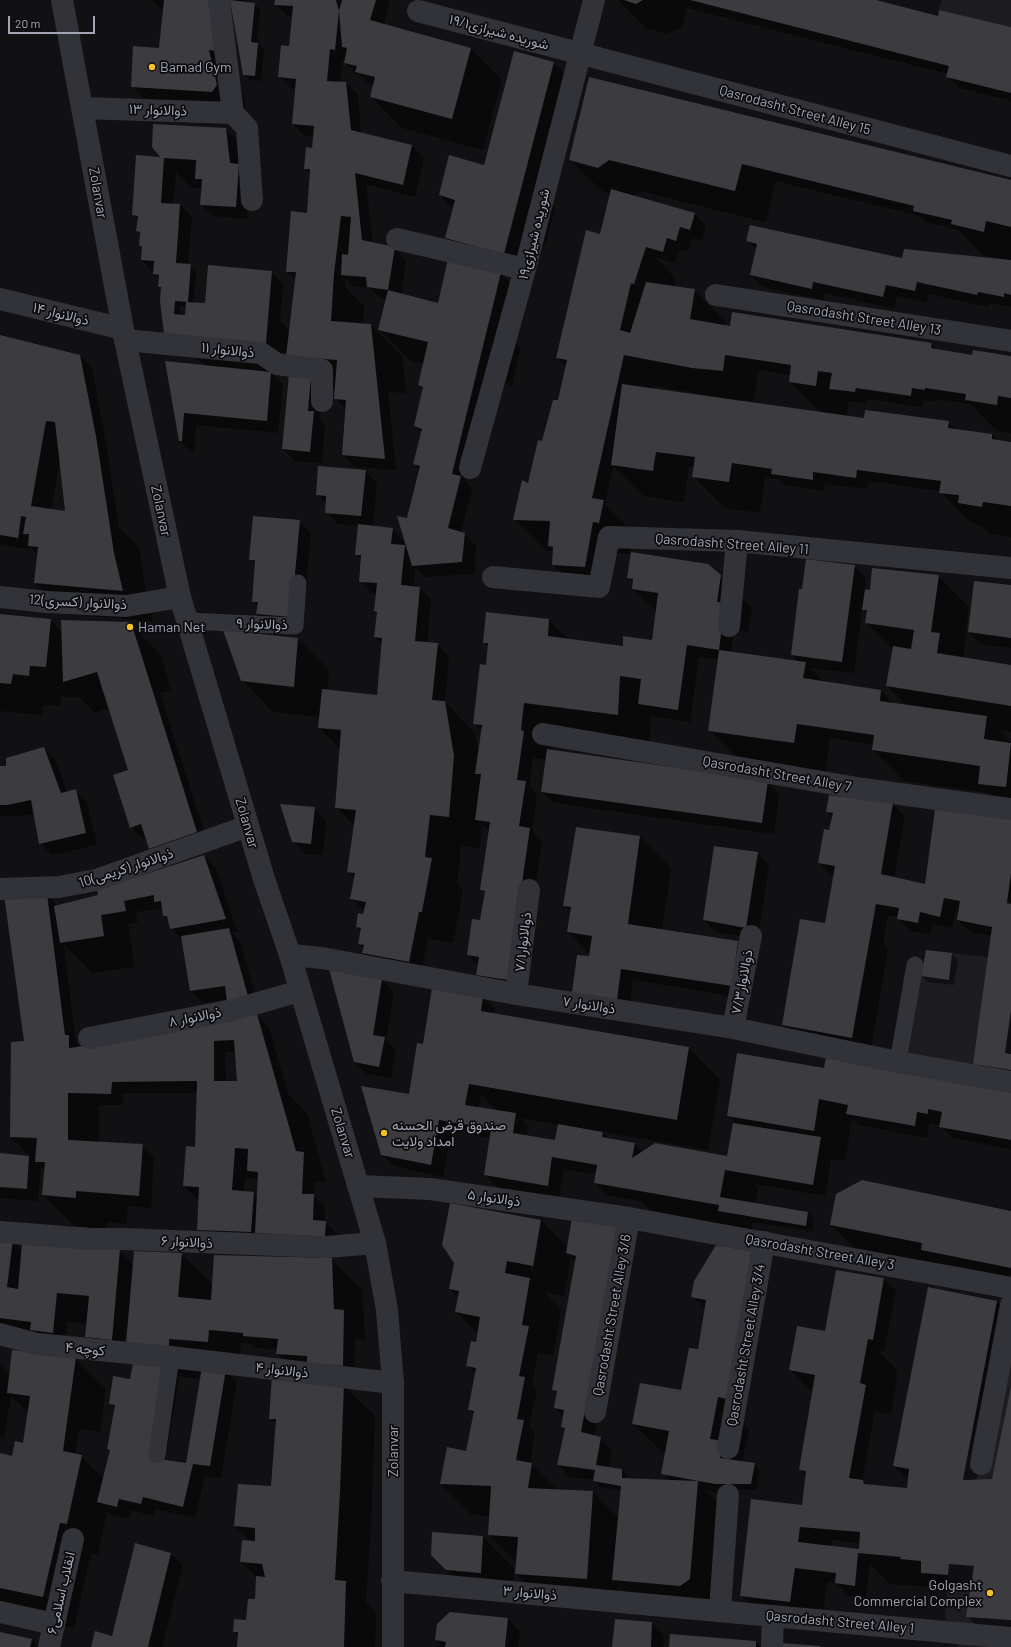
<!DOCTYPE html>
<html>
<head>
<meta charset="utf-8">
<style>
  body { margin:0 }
  #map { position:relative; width:1011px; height:1647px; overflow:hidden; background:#111113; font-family:Barlow,sans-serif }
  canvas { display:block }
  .scale { position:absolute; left:8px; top:16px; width:87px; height:18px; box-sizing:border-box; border:2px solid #a2a6b4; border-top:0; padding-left:5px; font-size:12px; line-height:14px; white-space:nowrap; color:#a2a6b4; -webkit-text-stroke:3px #0c0c0e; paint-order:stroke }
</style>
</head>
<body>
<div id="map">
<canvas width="1011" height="1647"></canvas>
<div class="scale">20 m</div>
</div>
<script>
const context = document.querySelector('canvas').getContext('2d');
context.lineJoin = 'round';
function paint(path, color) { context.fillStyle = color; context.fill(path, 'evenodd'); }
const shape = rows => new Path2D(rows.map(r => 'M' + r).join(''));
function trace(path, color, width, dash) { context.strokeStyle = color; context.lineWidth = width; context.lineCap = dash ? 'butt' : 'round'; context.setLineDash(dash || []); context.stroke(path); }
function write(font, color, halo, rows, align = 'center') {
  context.font = font + ' Barlow,Vazirmatn,sans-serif'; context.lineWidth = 3.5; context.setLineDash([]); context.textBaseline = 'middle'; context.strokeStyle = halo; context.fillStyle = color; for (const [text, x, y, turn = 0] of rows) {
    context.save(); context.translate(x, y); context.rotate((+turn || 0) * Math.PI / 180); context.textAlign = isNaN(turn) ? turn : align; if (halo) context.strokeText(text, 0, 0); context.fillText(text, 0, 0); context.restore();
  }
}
const built = shape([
  [942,0,1011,0,1011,27,939,10],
  [926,950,1011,960,1011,1088,908,1057],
  [1011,1271,1011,1647,959,1647,945,1617,949,1564,963,1480]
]);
const shadow = shape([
  [152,0,222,0,248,117,163,118,132,86,160,48,164,10,162,10],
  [232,0,245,0,244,3,254,4,260,9,257,43,264,49,261,81,250,80,244,74],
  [276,0,390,0,384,25,471,49,502,80,483,150,402,128,371,97,374,85,368,83,360,75,357,74,345,63,345,61,342,61,340,83,346,83,358,95,361,133,412,146,424,158,415,197,366,184,373,243,394,248,406,260,401,295,439,304,500,273,512,285,501,328,521,347,512,386,489,380,465,481,472,489,461,533,464,534,476,546,474,574,425,577,415,568,414,588,420,588,431,600,427,643,437,644,449,656,445,702,475,733,479,752,482,732,474,723,487,666,489,647,484,642,549,620,569,640,622,647,653,641,657,612,633,589,634,583,628,578,632,554,601,552,597,579,565,576,553,564,553,551,545,550,514,519,523,481,529,483,558,402,567,367,557,357,601,235,611,194,602,191,570,160,590,78,1011,181,1011,307,989,303,989,307,928,294,927,303,897,296,894,309,825,293,823,300,763,287,751,275,757,250,748,241,902,260,1000,260,1000,259,983,255,959,230,926,222,920,216,776,181,766,222,640,191,633,196,694,213,706,225,702,241,692,238,688,252,679,250,675,263,655,257,676,279,674,287,694,290,725,321,725,326,932,344,938,350,973,356,1011,357,1011,433,997,431,971,404,937,399,937,402,924,400,922,407,867,399,867,404,849,401,846,417,865,419,948,422,956,430,992,435,998,441,1011,443,1011,537,990,534,981,525,971,523,940,491,869,481,867,489,825,484,824,491,784,485,778,479,765,478,760,513,725,508,694,477,695,467,689,466,684,502,643,496,613,466,605,504,634,533,630,553,708,565,752,608,748,632,734,630,731,652,799,662,792,655,802,590,854,566,866,578,865,590,870,591,938,576,969,607,963,658,1011,666,1011,732,999,730,1011,742,1011,798,991,796,988,793,904,781,873,750,874,745,830,738,825,773,740,761,709,730,718,659,699,657,690,722,651,716,649,746,554,734,553,751,767,782,779,794,774,834,554,803,542,791,546,760,533,758,529,786,537,794,532,831,542,841,520,991,489,987,477,975,478,966,468,955,481,921,486,894,481,890,490,831,482,825,480,848,461,846,457,884,463,890,453,943,428,938,421,973,375,965,363,953,364,949,359,944,361,931,357,926,365,912,351,898,355,878,348,871,354,825,337,808,341,750,319,728,320,717,273,712,242,680,224,631,298,639,329,670,327,691,378,695,382,644,375,637,378,614,375,611,377,594,372,593,360,581,361,560,356,554,359,526,338,524,326,512,326,504,317,494,365,471,377,483,373,527,392,529,404,541,404,546,408,549,408,519,420,469,415,464,422,433,415,426,424,390,419,385,424,364,411,361,380,330,387,299,380,298,370,288,354,287,346,279,345,287,364,306,363,325,371,325,402,356,406,393,388,392,396,470,355,467,343,455,347,410,335,398,336,388,320,387,323,390,320,419,325,424,322,463,295,461,283,449,290,375,270,371,283,385,278,433,196,425,194,453,192,453,180,441,166,363,205,366,179,340,162,289,159,286,159,279,142,260,143,248,140,245,140,234,137,231,138,220,133,215,163,159,161,157,225,129,257,160,249,193,247,219,213,216,201,204,202,189,192,188,176,172,173,205,180,205,192,217,188,265,196,271,193,303,208,304,271,272,283,284,280,321,290,331,296,280,287,272,308,214,310,174,305,168,313,149,314,137,305,136,293,124,296,89,291,88,279,76,290,47,293,17,287,16,275,4],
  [613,277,639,284,639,286,613,279],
  [498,280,500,280,490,320,488,320],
  [180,306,187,307,186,316,180,316],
  [759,370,791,375,790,382,821,413,741,402,741,400,753,401],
  [655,386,710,396,710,398,654,390],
  [862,609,867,614,866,623,893,650,887,686,907,706,893,703,881,691,825,683,810,668,854,673],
  [618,0,871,0,939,17,1011,28,1011,101,959,88,947,76,948,74,687,8,682,26,667,34,647,29],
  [554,63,566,75,536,188,555,207,545,246,522,240,515,266,458,250,446,238,453,209,440,195,484,166],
  [0,336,80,355,92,368,107,449,119,528,139,547,145,585,153,621,66,614,35,583,38,555,30,547,29,549,0,544],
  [60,460,66,512,51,510],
  [20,518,22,518,18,543,16,542],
  [299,521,311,533,302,629,269,626,257,614,258,607,253,601,256,565,250,559],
  [1011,586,1011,648,981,644,969,632],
  [0,615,50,620,62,632,130,623,161,655,171,690,160,693,208,844,162,860,150,848,146,838,143,839,131,827,129,770,109,708,95,713,77,695,77,698,61,696,60,706,43,705,42,715,0,711],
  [44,748,56,760,67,792,75,790,87,802,97,845,52,855,40,843,35,814,20,816,0,816,0,767,7,767],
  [893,804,905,816,894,878,929,886,1011,820,1011,1080,986,1075,974,1064,992,936,970,932,958,920,959,910,956,909,952,928,932,924,930,934,910,931,898,917,888,915,883,944,888,949,870,1055,800,1043,783,1025,826,924,834,875,831,875,819,863,830,831,833,817,827,812],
  [314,808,326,820,323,855,305,854,293,841],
  [576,828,640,837,671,868,662,930,738,942,749,954,743,998,633,980,629,1011,585,1004,591,955,568,932,571,912,564,906],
  [757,853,769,865,758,939,716,932,704,920],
  [204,856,216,868,237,931,231,932,240,941,259,1008,228,999,203,1003,191,991,183,940,171,928,170,921,164,916,163,909,162,908,136,912,138,922,126,925,129,927,134,967,92,973,64,945,76,1044,80,1047,257,1015,269,1027,288,1094,307,1113,326,1182,315,1181,314,1197,325,1207,325,1222,337,1234,337,1248,210,1241,198,1229,200,1198,196,1198,184,1186,196,1147,198,1093,123,1093,123,1105,99,1105,99,1143,142,1145,154,1157,151,1208,128,1206,126,1224,107,1222,107,1229,75,1226,43,1195,45,1171,43,1168,41,1168,38,1201,0,1198,0,1154,31,1157,11,1137,47,895,58,906,99,895],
  [225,1052,236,1052,238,1082,226,1082],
  [245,1178,256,1179,259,1182,258,1197,253,1192,244,1192],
  [952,954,958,960,954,985,928,982,922,976],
  [382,980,394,992,386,1040,396,1050,391,1078,367,1074,355,1062],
  [483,997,495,1009,494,1015,689,1048,720,1079,708,1150,601,1132,609,1140,634,1144,643,1152,727,1157,737,1124,728,1115,824,1069,1011,1091,1011,1149,952,1138,940,1125,929,1123,927,1138,859,1125,852,1118,845,1161,831,1159,825,1196,754,1184,758,1188,755,1204,808,1213,814,1219,812,1231,753,1222,750,1236,660,1220,639,1199,639,1201,607,1195,595,1183,597,1174,564,1169,559,1198,497,1187,485,1175,491,1138,475,1136,469,1130,443,1125,451,1133,443,1177,394,1166,382,1154,412,1096,424,1045],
  [481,1094,497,1111,478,1108],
  [520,1118,559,1125,556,1141,526,1136,528,1126],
  [1011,1212,1011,1277,954,1266,953,1274,862,1256,831,1224],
  [541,1220,568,1247,631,1239,594,1436,600,1438,612,1450,609,1468,622,1470,628,1476,627,1479,670,1481,663,1473,666,1455,633,1424,682,1391,699,1351,706,1309,692,1296,717,1246,728,1408,749,1429,742,1463,754,1464,760,1470,756,1490,728,1489,727,1495,707,1491,728,1513,720,1610,645,1611,619,1586,617,1609,548,1605,516,1574,517,1563,489,1535,490,1516,472,1515,441,1484,467,1452,474,1414,469,1410,476,1374,467,1365,476,1343,478,1334,456,1312,459,1298,450,1289],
  [536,1244,538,1244,533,1271,531,1270],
  [571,1257,576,1262,553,1390,558,1394,555,1408,564,1416,562,1427,565,1430,558,1465,570,1477,595,1480,600,1487,622,1490,619,1518,593,1492,558,1490,530,1463,535,1433,529,1427,537,1390,532,1385,538,1353,553,1356,561,1310,544,1292,564,1296],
  [0,1239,12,1240,22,1250,119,1250,134,1265,181,1254,213,1285,331,1259,362,1290,365,1340,355,1339,354,1377,343,1385,375,1416,371,1524,366,1602,376,1613,375,1647,238,1647,239,1637,234,1632,247,1621,256,1601,257,1578,241,1562,251,1542,235,1526,272,1488,277,1425,270,1418,304,1380,277,1353,277,1349,256,1348,252,1344,241,1343,239,1373,227,1372,237,1382,221,1478,205,1476,195,1518,155,1509,153,1516,131,1510,129,1519,110,1514,107,1511,98,1555,91,1553,74,1628,0,1612,0,1454,12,1457,24,1444,28,1413,11,1396,4,1438,0,1437,0,1365,10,1375,75,1358,106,1389,100,1432,79,1429,75,1455,81,1456,104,1479,110,1451,108,1449,115,1409,110,1404,131,1380,134,1364,128,1328,126,1328,124,1352,98,1348,86,1336,88,1324,67,1322,65,1344,0,1344],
  [200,1370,203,1370,187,1465,165,1461,179,1380,175,1376,199,1379],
  [837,1271,884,1279,896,1291,884,1351,877,1350,898,1371,891,1414,875,1411,862,1481,868,1486,908,1490,909,1478,906,1478,894,1466,997,1302,1009,1314,976,1481,995,1481,1011,1387,1011,1641,990,1639,967,1616,972,1582,967,1581,966,1592,939,1590,932,1582,931,1587,890,1584,870,1564,866,1597,848,1595,836,1583,827,1582,821,1632,772,1626,741,1595,803,1506,806,1477,800,1470,813,1393,790,1370,828,1333],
  [832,1540,860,1543,859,1550,832,1547],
  [483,1537,514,1568,512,1603,478,1601,446,1570],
  [171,1553,183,1565,162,1647,152,1647,147,1642,149,1647,92,1647,116,1637],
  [508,1619,520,1631,518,1647,443,1647,436,1640],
  [652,1623,664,1635,663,1647,613,1647],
  [0,1633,32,1640,39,1647,0,1647],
  [756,1642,760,1647,670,1647]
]);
const building = shape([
  [164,0,213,0,218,51,209,50,217,85,212,92,131,87,133,46,159,48],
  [230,0,255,3,251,42,258,43,255,76,243,75],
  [275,0,336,0,339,11,342,0,376,0,370,20,471,48,452,119,370,97,375,77,355,72,357,66,344,63,347,48,342,47,339,11,335,50,330,49,327,81,346,82,351,130,412,145,403,185,355,173,362,240,395,247,388,290,367,287,366,277,341,275,342,254,348,255,351,217,341,216,334,274,331,321,371,324,385,459,342,455,346,400,334,399,337,360,286,356,296,272,286,272,291,211,307,213,310,169,304,169,306,147,312,148,314,126,292,124,296,79,278,77,281,45,289,46,293,6,274,5],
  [624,0,643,0,636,4],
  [690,0,876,0,938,16,939,10,1011,27,1011,93,946,77,949,66],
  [514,51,554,62,504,254,445,238,455,200,439,195,449,155,484,165],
  [589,77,1011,180,1011,227,986,221,984,232,951,224,952,220,913,211,914,206,742,164,735,191,609,160,598,168,569,160],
  [153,124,226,128,230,163,239,164,236,207,200,205,202,179,195,179,196,160,164,158,161,203,180,204,176,263,191,264,188,302,175,301,174,314,185,315,186,302,205,303,208,265,272,271,266,343,164,334,160,301,161,287,158,287,159,275,153,274,154,261,141,260,142,246,139,246,140,232,136,231,138,216,132,215,136,155,160,157,152,147],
  [611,189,695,213,690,230,680,227,676,241,667,238,663,252,646,247,634,284,631,283,620,330,630,333,646,282,695,289,690,319,730,326,732,312,932,343,931,348,972,355,973,350,1011,356,1011,398,998,396,997,405,965,400,966,394,925,388,925,390,912,388,911,396,856,388,855,392,829,389,832,373,818,371,816,386,789,382,791,365,725,355,723,371,692,368,624,355,592,498,604,500,599,523,593,522,585,567,552,565,553,547,548,546,550,521,513,520,522,480,528,483,538,440,542,441,553,400,558,400,567,360,556,358,586,230,600,234],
  [750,225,902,258,904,249,1011,260,1011,295,1004,293,1004,297,978,292,977,295,917,282,915,291,886,285,883,297,813,282,812,289,750,275,757,244,746,241],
  [448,259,501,272,452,474,461,476,448,528,465,533,462,562,412,566,397,516,407,518,420,466,413,464,422,429,414,426,423,387,418,385,428,342,378,330,388,290,438,303],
  [0,335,80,355,96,436,114,553,123,591,34,583,38,547,28,546,29,534,23,534,26,517,21,516,18,538,0,535],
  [46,421,55,422,65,511,31,506],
  [165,361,271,372,267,421,184,413,182,441,179,441],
  [289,374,311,377,308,411,314,411,310,452,282,449],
  [622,384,864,418,865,410,881,412,949,421,948,428,992,434,992,439,1011,442,1011,506,983,502,982,507,958,503,959,495,939,493,941,481,857,470,856,478,813,472,813,480,771,474,772,469,732,463,729,482,692,477,695,457,656,452,653,471,611,465],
  [318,466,366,470,361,516,325,513,326,496,316,495],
  [253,516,300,520,291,617,256,614,258,602,252,602,255,560,249,560],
  [358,524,393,528,391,544,405,545,401,585,420,587,415,641,438,643,432,700,445,701,454,756,449,817,430,815,425,857,432,858,422,912,419,912,409,962,362,953,364,945,358,944,361,928,356,927,358,913,363,914,366,902,350,899,355,873,347,872,356,810,335,808,341,730,318,728,322,689,377,695,382,638,374,637,377,612,374,611,377,583,359,582,361,555,355,555],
  [631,552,708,564,721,575,717,602,725,603,719,650,687,645,678,710,638,704,641,679,620,676,618,715,524,703,521,730,524,731,517,780,526,781,519,826,530,828,508,980,476,975,479,957,467,955,472,919,480,920,485,891,480,890,490,822,475,820,481,774,475,774,482,725,473,724,480,664,486,665,488,643,483,643,486,612,549,619,548,636,623,646,623,636,652,640,658,593,632,589,633,579,627,578],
  [806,559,855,565,842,662,791,655,799,589,802,589],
  [872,568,939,575,931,632,940,633,937,653,1011,665,1011,706,886,686,893,646,911,649,914,630,865,623,867,610,862,610,865,589,870,590],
  [974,581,1011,585,1011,638,968,632],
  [0,614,51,619,46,667,30,666,29,676,13,674,11,684,0,683],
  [61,620,131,622,197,832,149,849,141,824,130,828,113,775,128,770,97,672,63,682],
  [223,630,298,638,294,687,241,681],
  [719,650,806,662,803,678,881,690,880,701,987,716,984,739,1011,743,1006,787,978,784,980,766,872,750,874,735,797,724,794,743,708,731],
  [44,747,61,793,76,789,86,833,39,844,31,800,7,805,0,805,0,766,6,766,6,758],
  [547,749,768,781,762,823,541,792],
  [829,795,893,803,881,874,925,884,935,809,1011,819,1011,873,1007,903,1011,904,1011,1010,1005,1053,1011,1054,1011,1070,973,1064,992,927,957,920,960,901,944,898,940,917,920,912,918,923,897,919,899,908,876,904,852,1038,782,1025,800,919,825,923,835,866,818,863,824,829,829,830,833,813,826,812],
  [280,804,315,807,311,844,292,842],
  [576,827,640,836,628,924,738,941,732,986,621,969,617,1000,572,992,577,955,589,956,592,936,567,932,571,907,563,906],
  [714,846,758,852,746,928,703,920],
  [204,855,226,919,170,929,167,916,163,916,161,901,154,902,154,895,124,901,126,911,101,915,104,936,60,943,54,906,98,895,97,890],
  [47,894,65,1035,69,1035,69,1048,113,1042,257,1014,296,1151,304,1152,302,1194,314,1194,313,1220,326,1221,325,1237,255,1233,258,1172,247,1171,248,1149,235,1148,232,1190,254,1192,251,1232,197,1230,199,1187,183,1186,186,1146,195,1147,197,1081,112,1082,111,1094,68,1093,68,1140,143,1144,139,1196,76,1191,76,1198,42,1195,45,1162,35,1162,37,1138,10,1137,11,1042,24,1041,4,895],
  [234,1040,237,1081,214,1081,214,1041],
  [229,928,248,996,227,1002,225,986,190,991,181,936],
  [926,950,952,953,949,980,921,976],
  [329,969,382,979,373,1035,385,1037,379,1067,354,1062],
  [432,988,483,996,481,1011,689,1047,677,1120,469,1084,465,1105,516,1113,513,1133,555,1140,558,1124,603,1132,602,1137,635,1143,632,1158,655,1143,727,1156,733,1123,821,1137,813,1185,725,1170,720,1197,808,1212,806,1226,718,1211,719,1205,594,1183,597,1165,552,1157,548,1186,484,1175,491,1129,439,1120,431,1165,381,1155,361,1086,409,1094,417,1043,423,1044],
  [737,1053,824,1068,826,1056,1011,1091,1011,1140,939,1127,942,1112,928,1109,928,1114,917,1112,915,1126,846,1114,848,1105,819,1099,814,1131,727,1116],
  [0,1153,29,1156,27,1189,0,1187],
  [862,1180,1011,1211,1011,1268,921,1250,922,1243,830,1225,836,1194],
  [450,1203,541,1220,533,1266,507,1261,505,1273,530,1278,522,1325,529,1326,519,1376,525,1377,517,1419,524,1420,516,1460,532,1463,528,1488,593,1491,587,1579,515,1574,518,1537,488,1535,491,1486,440,1484,447,1447,466,1451,474,1411,468,1410,476,1368,466,1366,471,1341,476,1342,480,1317,455,1312,459,1291,449,1289,454,1263,442,1245],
  [572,1218,619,1227,581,1432,601,1437,596,1465,622,1469,622,1478,698,1481,690,1579,680,1586,612,1580,621,1486,593,1481,595,1470,557,1465,565,1428,561,1427,564,1410,554,1408,557,1391,552,1390,576,1256,566,1253],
  [0,1238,13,1239,7,1287,18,1289,22,1243,120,1249,112,1340,85,1337,89,1296,57,1293,53,1333,30,1330,31,1322,0,1318],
  [716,1245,755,1252,728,1399,718,1397,710,1439,723,1441,720,1458,755,1463,751,1484,715,1484,661,1474,669,1431,632,1424,640,1383,681,1390,689,1348,698,1349,706,1300,691,1297,694,1281],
  [134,1251,182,1253,178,1297,211,1300,214,1255,332,1258,334,1309,344,1310,343,1366,307,1363,307,1356,276,1354,278,1339,243,1336,243,1333,209,1330,208,1342,169,1339,169,1348,126,1344],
  [836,1270,884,1278,873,1340,868,1339,860,1383,866,1385,849,1478,863,1480,864,1484,907,1488,909,1469,893,1466,928,1287,997,1301,963,1480,992,1479,1011,1386,1011,1620,966,1617,974,1566,949,1564,948,1575,921,1573,921,1561,900,1559,901,1557,858,1553,855,1586,835,1583,836,1573,795,1568,790,1602,740,1596,751,1499,802,1505,806,1471,799,1470,815,1375,789,1370,797,1326,825,1331],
  [800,1527,860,1532,859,1549,798,1542],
  [12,1350,76,1357,63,1451,82,1455,67,1524,60,1523,43,1597,0,1588,0,1453,12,1456,15,1441,23,1443,30,1396,7,1393],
  [133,1363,167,1367,152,1458,186,1463,202,1367,226,1369,210,1466,193,1464,183,1507,143,1497,141,1504,119,1499,117,1507,97,1502,110,1450,107,1449,115,1405,109,1404,113,1376,130,1379],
  [272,1375,344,1384,340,1492,335,1580,346,1581,344,1647,237,1647,238,1632,233,1632,234,1619,246,1620,248,1599,255,1599,256,1576,265,1577,262,1564,240,1562,242,1540,255,1541,255,1528,234,1526,238,1484,271,1486,276,1419,269,1419],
  [432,1532,483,1536,481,1573,446,1570,431,1555],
  [135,1543,171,1553,148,1647,91,1647,95,1631,112,1636],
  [450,1612,508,1618,505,1647,445,1647,446,1642,435,1640,437,1624],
  [615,1619,652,1622,651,1647,612,1647],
  [0,1632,32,1639,30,1647,0,1647],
  [670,1634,756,1641,756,1647,669,1647],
  [782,1643,820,1646,820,1647,781,1647]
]);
const service = shape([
  [188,621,295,626,298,583],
  [898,1062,915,965],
  [157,1455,171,1357]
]);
const minor = shape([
  [219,0,233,113,247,128,252,200],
  [418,11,1011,166],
  [82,108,233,113],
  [397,239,525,269],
  [716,295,1011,341],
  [0,299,123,329],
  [125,340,261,353,277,364,322,370,322,401],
  [470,468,525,269,594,0],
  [493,577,599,587,609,537,737,541,1011,568],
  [0,597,47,602,126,606,180,597],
  [729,626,737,541],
  [543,734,863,789,1011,809],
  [0,889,59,887,96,880,248,826],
  [290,955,322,958,516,994,733,1028,898,1062,1011,1082],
  [516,994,529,890],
  [733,1028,751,936],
  [89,1038,233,1010,300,991],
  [359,1186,430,1189,629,1218,1011,1288],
  [0,1232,90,1239,123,1239,326,1247,375,1243],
  [0,1334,37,1344,171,1357,393,1383],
  [595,1412,629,1218],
  [728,1448,764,1242],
  [981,1464,1011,1305],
  [392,1581,1011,1638],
  [720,1610,728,1495],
  [0,1612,54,1624],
  [49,1647,73,1539],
  [772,1647,773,1616]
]);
const tertiary = shape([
  [62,0,125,340,180,597,264,879,290,955,375,1243,387,1310,393,1383,393,1647]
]);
const markers = [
  [152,67,4,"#f7c125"],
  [130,627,4,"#f7c125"],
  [384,1133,4,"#f7c125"],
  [990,1593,4,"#f7c125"]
];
const streetNames = [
  ["شوریده شیرازی۱۹/۱",499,32,15],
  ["ذوالانوار ۱۳",158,110,2],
  ["Qasrodasht Street Alley 15",795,110,15],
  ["Zolanvar",98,193,80],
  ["شوریده شیرازی۱۹",534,234,-76],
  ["ذوالانوار ۱۴",61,314,14],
  ["Qasrodasht Street Alley 13",864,318,9],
  ["ذوالانوار ۱۱",228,350,6],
  ["Zolanvar",161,511,78],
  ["Qasrodasht Street Alley 11",732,544,4],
  ["12ذوالانوار (کسری)",78,602,3],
  ["ذوالانوار ۹",262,624,2],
  ["Qasrodasht Street Alley 7",777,774,10],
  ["Zolanvar",247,823,74],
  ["10ذوالانوار (کریمی)",126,868,-18],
  ["ذوالانوار۷/۱",523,942,-83],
  ["ذوالانوار۷/۳",742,982,-79],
  ["ذوالانوار ۷",589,1005,9],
  ["ذوالانوار ۸",195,1017,-11],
  ["Zolanvar",343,1133,73],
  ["ذوالانوار ۵",494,1198,8],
  ["ذوالانوار ۶",187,1242,3],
  ["Qasrodasht Street Alley 3",820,1252,10],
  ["Qasrodasht Street Alley 3/6",612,1315,-80],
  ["Qasrodasht Street Alley 3/4",746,1345,-80],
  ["کوچه ۴",85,1349,6],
  ["ذوالانوار ۴",282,1370,7],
  ["Zolanvar",393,1451,-90],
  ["انقلاب اسلامی۶",61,1593,-77],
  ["ذوالانوار ۳",530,1593,5],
  ["Qasrodasht Street Alley 1",840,1622,5]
];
const poiNames = [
  ["Bamad Gym",160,67],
  ["Haman Net",138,627],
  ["صندوق قرض الحسنه",392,1125],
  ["امداد ولایت",392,1141],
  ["Golgasht",982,1585,"right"],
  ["Commercial Complex",982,1601,"right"]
];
paint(built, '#1d1d20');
paint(shadow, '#0007');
paint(building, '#3b3b40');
trace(service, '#323338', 17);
trace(minor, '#323338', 22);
trace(tertiary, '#323338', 22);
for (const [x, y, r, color] of markers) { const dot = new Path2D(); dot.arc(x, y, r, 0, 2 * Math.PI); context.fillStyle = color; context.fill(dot); trace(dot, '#0c0c0e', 1.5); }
write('14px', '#a2a6b4', '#0c0c0e', streetNames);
write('14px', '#a2a6b4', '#0c0c0e', poiNames, 'left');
</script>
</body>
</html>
